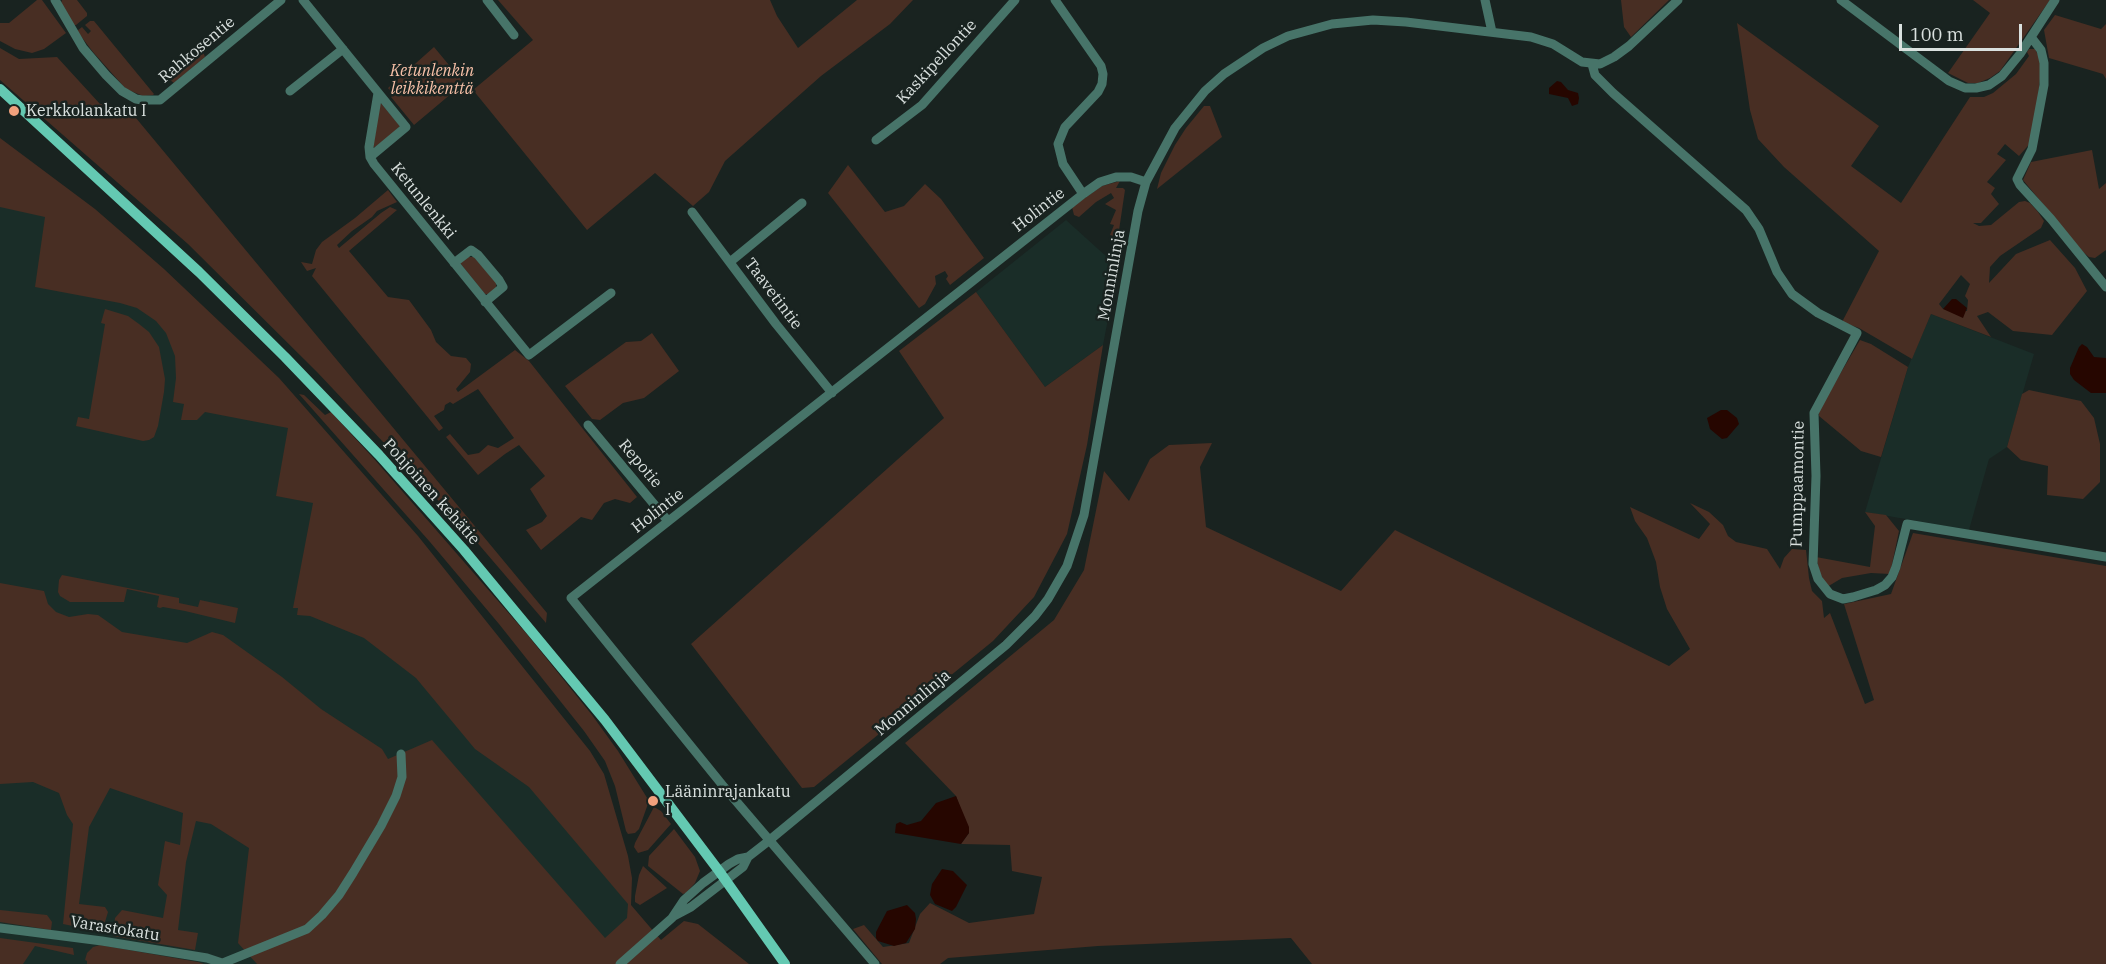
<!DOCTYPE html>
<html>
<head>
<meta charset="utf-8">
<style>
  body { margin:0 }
  #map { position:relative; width:2106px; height:964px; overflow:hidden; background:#192320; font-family:"IBM Plex Serif",serif }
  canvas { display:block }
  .scale { position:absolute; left:1899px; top:24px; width:123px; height:27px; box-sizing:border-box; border:3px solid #dae1df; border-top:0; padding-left:8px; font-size:18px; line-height:21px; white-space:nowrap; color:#dae1df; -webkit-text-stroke:4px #192320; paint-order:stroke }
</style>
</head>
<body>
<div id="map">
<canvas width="2106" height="964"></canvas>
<div class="scale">100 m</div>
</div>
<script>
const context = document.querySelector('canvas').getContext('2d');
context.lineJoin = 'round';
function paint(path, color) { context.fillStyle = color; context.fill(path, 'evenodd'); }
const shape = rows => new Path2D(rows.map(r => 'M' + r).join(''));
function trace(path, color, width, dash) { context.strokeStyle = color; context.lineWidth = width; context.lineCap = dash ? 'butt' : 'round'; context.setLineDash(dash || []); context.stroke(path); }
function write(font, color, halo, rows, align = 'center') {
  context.font = font + ' "IBM Plex Serif",serif'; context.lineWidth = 5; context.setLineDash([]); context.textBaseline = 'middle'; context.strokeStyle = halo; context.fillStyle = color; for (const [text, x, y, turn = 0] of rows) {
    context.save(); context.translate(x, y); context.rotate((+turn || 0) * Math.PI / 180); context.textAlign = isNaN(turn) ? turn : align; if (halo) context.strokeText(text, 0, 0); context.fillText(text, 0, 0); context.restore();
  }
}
const built = shape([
  [0,197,48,208,129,289,294,408,334,554,649,928,608,964,0,964],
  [1066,220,1118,267,1103,345,1045,387,976,292],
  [1931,314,2034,354,2007,447,1989,459,1969,530,1865,512,1908,367]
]);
const green = shape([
  [37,0,42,0,66,33,44,49,32,53,15,49,0,41,0,23,9,23],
  [62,0,77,0,87,13,87,16,76,25,73,25,61,3],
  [498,0,770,0,777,16,798,48,857,0,913,0,890,24,821,76,725,161,709,192,693,206,655,173,587,230,473,90,533,40],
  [1621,0,1669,0,1631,37,1624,27],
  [1973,0,2050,0,2000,71,1990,78,1978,83,1968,83,1948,73,1990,13],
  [2055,15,2101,29,2106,24,2106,79,2103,74,2049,58,2044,30],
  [90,21,94,21,154,94,153,95,143,96,126,89,93,52,77,31,82,27,88,34,91,31,85,25],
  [1737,23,1879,126,1851,166,1901,203,1970,97,1984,97,1993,93,2016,74,2029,56,2027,52,2029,49,2035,49,2042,62,2033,140,2019,156,2005,144,1997,154,2006,160,1987,182,1995,188,1991,194,1999,204,1981,223,1973,223,1979,226,1991,225,2019,202,2025,201,2030,203,2038,212,2044,221,2041,228,2000,256,1990,267,1989,283,2016,254,2050,240,2075,268,2087,291,2052,335,2013,331,1988,312,1977,316,1991,337,1931,314,1912,359,1859,328,1842,322,1879,251,1784,167,1758,139,1750,110],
  [1961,275,1970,284,1965,296,1968,300,1967,311,1943,309,1939,304],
  [201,46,205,57,174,83,170,80,169,72],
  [434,47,464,83,414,125,391,97,393,95,388,88],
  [0,48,19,59,57,57,100,104,126,106,547,613,546,623,469,533,317,372,188,244,0,80],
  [380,102,400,126,389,138,373,148],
  [1204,106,1210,106,1222,137,1157,189,1161,173,1175,145,1186,128],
  [0,138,95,209,164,269,279,378,418,536,590,751,604,774,628,856,632,878,631,905,661,940,684,921,698,924,749,964,257,964,238,943,249,848,211,824,196,821,186,862,178,930,198,933,195,950,113,936,115,918,122,910,163,918,167,895,158,885,165,841,180,845,183,813,110,788,89,827,79,904,105,907,108,912,105,922,97,931,63,924,73,824,67,815,59,793,33,782,0,784,0,583,44,591,48,604,56,612,69,617,88,614,98,615,122,632,187,643,212,632,223,635,282,677,321,709,382,749,388,759,432,740,605,938,627,918,628,904,529,787,475,749,416,678,364,638,310,616,297,615,298,608,293,608,313,503,276,496,288,428,205,412,197,420,181,420,184,404,173,402,176,378,175,356,166,333,156,321,137,308,120,303,35,287,45,217,0,207],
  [2092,150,2099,189,2106,183,2106,250,2095,258,2089,257,2082,251,2023,180,2031,162],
  [848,165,885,212,904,206,925,184,941,199,984,258,950,285,946,279,948,276,945,271,935,276,936,284,925,304,919,308,828,193],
  [1120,181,1116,188,1123,188,1125,190,1118,237,1110,235,1114,225,1110,224,1116,210,1105,204,1114,198,1111,193,1096,202,1079,217,1074,215,1072,207,1102,186],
  [388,190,397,202,377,211,372,217,352,231,337,245,339,248,381,213,390,207,397,210,349,251,388,297,409,300,431,330,436,342,451,356,466,358,471,364,470,372,456,389,458,392,515,350,529,361,637,497,630,503,615,499,604,503,592,520,581,517,541,550,526,530,542,522,547,516,530,489,545,476,519,445,505,454,478,475,446,437,450,434,468,455,479,453,488,445,498,448,514,438,478,389,453,404,450,402,445,405,444,410,434,416,443,428,439,431,312,276,316,268,307,271,301,262,312,264,316,250,322,242,355,218],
  [468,257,474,257,496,282,496,288,489,294,485,294,460,263],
  [976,292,1045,387,1103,345,1087,445,1067,534,1034,597,993,641,814,787,802,788,691,644,944,418,899,351],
  [105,309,128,316,139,324,149,332,159,347,165,379,164,392,158,426,154,437,149,440,143,441,76,426,78,417,89,419,105,324,101,323],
  [652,333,679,371,644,398,623,403,600,420,592,419,565,386,626,342,641,341],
  [1860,340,1871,344,1908,367,1881,457,1861,451,1819,416,1819,410],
  [2029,390,2081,401,2094,418,2100,444,2100,482,2083,499,2047,495,2048,466,2021,460,2007,447,2022,394],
  [299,394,304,395,325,415,331,412,375,460,526,633,592,715,618,751,649,801,639,829,635,833,628,834,626,831,615,786,605,761,584,731,499,624,430,542],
  [1212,443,1200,467,1206,527,1341,591,1395,530,1669,666,1690,649,1667,609,1660,587,1656,562,1647,538,1635,521,1630,507,1699,539,1710,524,1690,503,1709,512,1723,525,1728,536,1736,542,1767,549,1780,569,1784,558,1792,549,1806,550,1809,578,1812,591,1822,601,1824,618,1830,613,1865,704,1874,700,1844,604,1891,594,1913,533,2106,566,2106,964,1312,964,1291,938,1098,946,948,958,940,964,882,964,853,929,864,925,883,947,909,943,920,914,930,903,969,923,1034,914,1042,877,1012,871,1010,845,961,844,969,833,956,796,905,743,1054,620,1084,570,1104,471,1129,501,1150,459,1169,445],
  [1865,512,1886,515,1899,531,1890,574,1871,573,1842,578,1827,587,1820,573,1816,557,1870,567,1875,526],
  [62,575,179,598,179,603,198,607,200,600,238,608,235,623,185,611,163,607,160,608,157,607,159,596,127,589,124,602,70,602,60,596,58,592,59,580],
  [654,807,661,811,671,824,648,850,638,853,634,847,635,843],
  [674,829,695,857,700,871,695,883,686,893,683,894,648,866,649,856],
  [643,866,667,888,640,905,635,902,635,896,639,875],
  [0,910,47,915,52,922,51,930,0,922],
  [0,938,73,948,74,955,35,946,23,964,0,964],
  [100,945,198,962,204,964,87,964,87,961,85,960,87,953,93,947]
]);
const water = shape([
  [1557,81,1561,82,1568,90,1578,93,1579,98,1578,104,1572,106,1568,98,1549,94,1549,88],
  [1952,299,1956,299,1967,308,1963,318,1943,309],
  [2082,344,2087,347,2094,357,2106,358,2106,393,2091,393,2074,380,2070,374,2070,368,2079,347],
  [1721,410,1727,410,1737,418,1739,424,1727,438,1722,439,1710,429,1707,418],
  [956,796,969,827,969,833,961,844,895,833,896,824,900,822,907,825,921,821,936,803],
  [942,869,953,871,967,885,956,907,952,911,935,904,930,895,932,884],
  [907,905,915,913,916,919,915,929,906,943,894,946,878,941,876,938,876,932,887,911]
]);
const minor = shape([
  [55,0,83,48,106,75,122,91,136,99,142,100,160,100,281,0],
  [303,0,406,127,370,157],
  [487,0,514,35],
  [1055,0,1101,66,1103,74,1102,84,1098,92,1065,127,1058,144,1063,164,1083,194],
  [1485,0,1492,32],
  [1841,0,1949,81,1965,88,1976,88,1989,85,2002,76,2020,54,2055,0],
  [2031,37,2041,50,2044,63,2044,85,2032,149,2017,179,2020,185,2051,219,2106,287],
  [1592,64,1595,75,1613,93,1746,210,1759,229,1777,272,1792,294,1818,313,1857,333,1814,413,1816,476,1813,564,1818,579,1830,594,1843,599,1853,597,1876,590,1885,585,1892,577,1896,567,1907,524,2106,557],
  [290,91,343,49],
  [378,93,369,147,370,157,374,164,529,355,611,293],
  [876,140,922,105,1015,0],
  [692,212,776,324,832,393],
  [730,262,802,203],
  [454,263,471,250,478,255,499,280,503,287,485,302],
  [588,425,668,521],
  [674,916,691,907,743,867,748,857],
  [0,928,102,941,207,958,225,964],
  [223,963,307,929,322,915,339,895,353,873,381,826,396,796,402,777,401,754],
  [620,964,672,918,684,900,703,883,729,864,738,859,748,857,766,843,1006,645,1035,616,1048,599,1067,566,1084,515,1138,211,1146,182,1175,128,1205,91,1224,74,1263,48,1288,36,1332,24,1373,20,1406,22,1531,37,1553,44,1582,62,1600,64,1614,57,1629,46,1678,0],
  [875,964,724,787,571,598,1083,194,1100,182,1116,177,1131,177,1146,182]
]);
const major = shape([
  [0,89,199,272,285,357,379,455,464,550,605,720,719,871,785,964]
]);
const markers = [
  [14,111,6,"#f1a17d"],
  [653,801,6,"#f1a17d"]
];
const streetNames = [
  ["Rahkosentie",197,50,-40],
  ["Kaskipellontie",937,62,-47],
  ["Ketunlenkki",423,201,51],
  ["Holintie",1039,210,-38],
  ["Monninlinja",1112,275,-80],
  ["Taavetintie",773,294,53],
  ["Repotie",640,464,50],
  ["Pumppaamontie",1798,484,-89],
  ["Pohjoinen kehätie",431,492,48],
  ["Holintie",658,511,-38],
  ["Monninlinja",913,703,-40],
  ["Varastokatu",115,929,9]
];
const parkNames = [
  ["Ketunlenkin",432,71],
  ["leikkikenttä",432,89]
];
const poiNames = [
  ["Kerkkolankatu I",26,111],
  ["Lääninrajankatu",665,792],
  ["I",665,810]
];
paint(built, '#1a2d28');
paint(green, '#482e23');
paint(water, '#260600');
trace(minor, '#477469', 9);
trace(major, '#64c9b2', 10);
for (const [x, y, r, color] of markers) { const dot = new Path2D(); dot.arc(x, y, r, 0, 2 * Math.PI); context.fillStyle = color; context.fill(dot); trace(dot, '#192320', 2); }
write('16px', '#dae1df', '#192320', streetNames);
write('italic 16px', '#f8c1a8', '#192320', parkNames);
write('16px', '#dae1df', '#192320', poiNames, 'left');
</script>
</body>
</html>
